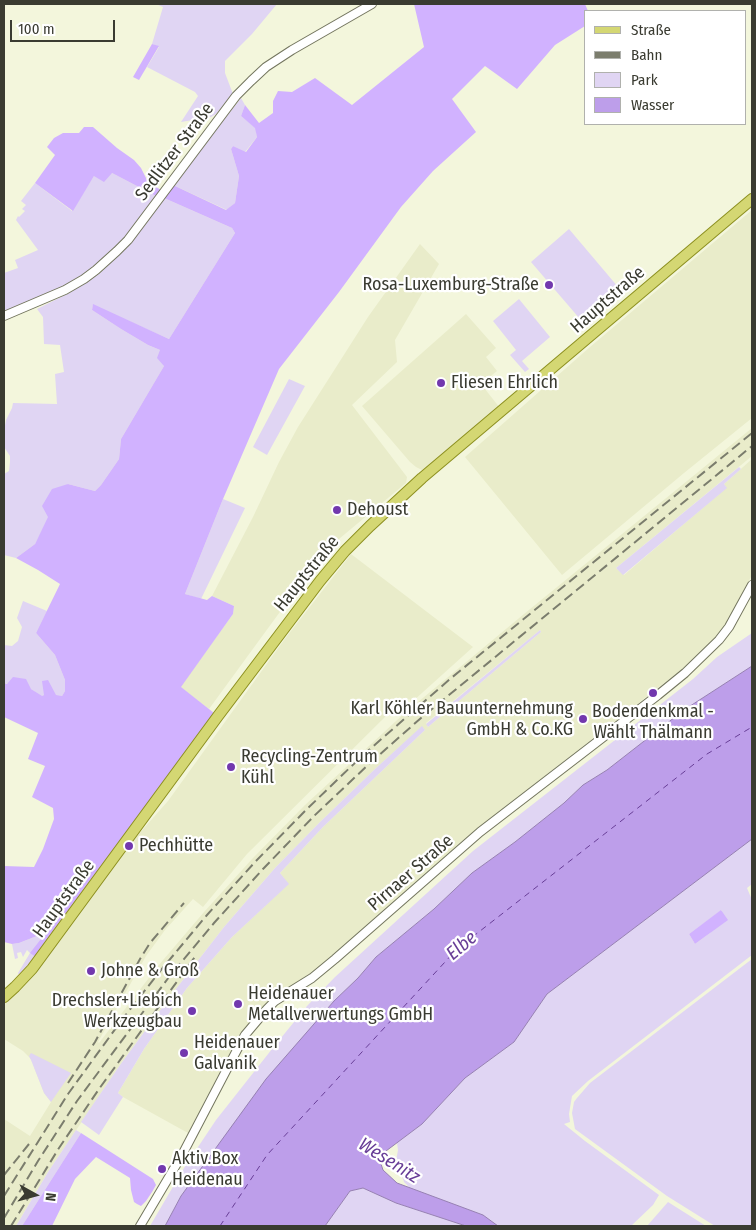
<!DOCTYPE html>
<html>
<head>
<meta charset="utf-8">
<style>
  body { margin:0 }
  #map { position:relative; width:756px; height:1230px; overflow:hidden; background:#f3f6dc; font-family:"Fira Sans Condensed",sans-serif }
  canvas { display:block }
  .frame { position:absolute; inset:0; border:5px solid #3a3b31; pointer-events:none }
  .legend { position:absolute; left:584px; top:10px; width:162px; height:115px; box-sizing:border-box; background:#fff; border:1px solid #b0b1ad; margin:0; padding:6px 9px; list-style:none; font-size:15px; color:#3a3b31 }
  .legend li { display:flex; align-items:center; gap:10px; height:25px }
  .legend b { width:25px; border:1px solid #b0b1ad }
  .north { position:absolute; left:10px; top:1170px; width:50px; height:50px; -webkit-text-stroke:4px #fff; paint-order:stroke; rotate:97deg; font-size:14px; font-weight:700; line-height:20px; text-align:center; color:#3a3b31 }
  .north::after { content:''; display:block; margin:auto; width:18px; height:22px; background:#3a3b31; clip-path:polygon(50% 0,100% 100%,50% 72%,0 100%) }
  .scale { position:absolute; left:10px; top:20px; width:105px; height:22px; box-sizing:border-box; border:2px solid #3a3b31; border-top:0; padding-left:6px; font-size:15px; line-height:18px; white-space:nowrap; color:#3a3b31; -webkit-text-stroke:4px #fff; paint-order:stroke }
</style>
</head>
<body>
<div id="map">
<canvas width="756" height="1230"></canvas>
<div class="frame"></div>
<ul class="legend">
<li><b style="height:6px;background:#d4d773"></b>Straße</li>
<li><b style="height:6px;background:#7b7d6d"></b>Bahn</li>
<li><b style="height:14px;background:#e0d5f3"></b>Park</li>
<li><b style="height:14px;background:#bd9eea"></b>Wasser</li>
</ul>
<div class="north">N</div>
<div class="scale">100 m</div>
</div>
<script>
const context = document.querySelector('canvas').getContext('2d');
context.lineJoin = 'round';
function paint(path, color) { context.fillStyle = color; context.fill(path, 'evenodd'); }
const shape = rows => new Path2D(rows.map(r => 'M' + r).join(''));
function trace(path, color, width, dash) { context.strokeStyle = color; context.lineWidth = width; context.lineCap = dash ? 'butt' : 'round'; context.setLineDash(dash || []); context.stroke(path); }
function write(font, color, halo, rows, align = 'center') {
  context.font = font + ' "Fira Sans Condensed",sans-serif'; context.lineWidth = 4.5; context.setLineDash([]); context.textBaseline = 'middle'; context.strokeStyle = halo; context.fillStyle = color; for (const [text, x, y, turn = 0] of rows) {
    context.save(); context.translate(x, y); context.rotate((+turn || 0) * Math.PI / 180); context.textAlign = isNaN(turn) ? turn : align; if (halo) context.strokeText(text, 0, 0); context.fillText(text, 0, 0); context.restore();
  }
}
const built = shape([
  [752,210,752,418,684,473,562,575,465,457,590,347],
  [420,244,439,264,395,340,397,362,352,405,407,477,406,483,327,549,329,551,312,568,209,709,180,687,233,614,234,606,212,596,253,517,279,462,298,427,368,317],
  [466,314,496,348,486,357,497,371,481,384,500,408,429,468,422,470,416,467,410,462,362,406],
  [752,428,752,456,616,568,624,575,726,488,724,484,752,459,752,575,725,626,715,639,682,669,473,832,320,967,274,997,263,1007,247,1026,234,1045,188,1133,123,1097,118,1093,144,1049,187,988,232,937,288,884,280,873,323,827,425,730,422,727,375,769,320,822,275,868,224,927,172,994,120,1065,48,1172,16,1226,4,1226,4,1119,30,1136,51,1102,44,1093,31,1059,23,1051,4,1039,4,1001,121,854,168,801,284,640,351,554,473,647,412,702,409,699,386,716,247,854,203,907,193,899,165,930,146,956,98,1042,99,1043,158,966,204,912,253,858,305,805,408,710,404,706,408,703,412,707,524,614],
  [540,630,541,632,428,727,426,723]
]);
const green = shape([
  [156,4,277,4,252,34,225,61,225,73,233,94,216,114,211,117,181,122,198,96,195,92,147,67,159,47,152,44,163,7],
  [241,98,245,105,241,116,256,128,257,137,245,152,233,146,231,149,239,176,235,203,227,210,173,185],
  [112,173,156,196,125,239,102,261,83,277,62,288,4,313,4,273,18,268,15,260,38,250,16,220,18,216,19,217,25,211,22,209,26,205,21,201,35,183,72,211,94,176],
  [164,198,232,228,235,233,169,339,93,305,92,310,121,329,148,345,160,350,164,366,121,439,119,459,101,485,95,491,68,484,49,517,35,544,16,558,4,555,4,474,9,471,10,462,10,456,4,447,4,431,6,420,12,408,13,403,57,404,55,374,64,372,60,345,44,344,43,317,37,309,71,292,100,273,131,243],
  [569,229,624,294,586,326,531,262],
  [519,299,550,337,522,361,529,369,525,372,510,355,516,350,493,321],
  [289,379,305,386,267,455,253,447],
  [739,467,741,469,724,484,727,488,623,575,616,568],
  [223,499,245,508,201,599,185,594],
  [23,601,47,611,36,633,55,655,65,680,65,691,62,696,44,695,41,697,31,689,4,683,4,645,12,646,18,641,22,627,17,618],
  [540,630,541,632,428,727,426,724],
  [752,633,752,666,684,710,607,770,583,785,564,803,515,842,472,873,434,909,376,957,358,978,334,1001,314,1024,181,1196,165,1226,150,1226,184,1168,216,1120,272,1049,307,1006,335,977,473,851,693,679,717,657],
  [422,726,425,730,323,827,280,873,289,884,232,937,187,988,144,1049,118,1093,123,1097,99,1135,81,1122,120,1065,172,994,224,927,275,868,320,822,375,769],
  [752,839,752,884,747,888,752,900,752,955,588,1081,572,1096,569,1114,570,1122,564,1124,585,1141,659,1195,653,1205,631,1226,498,1226,483,1215,409,1188,408,1186,404,1182,402,1176,403,1169,396,1161,398,1150,397,1143,422,1124,465,1078,514,1042,547,994],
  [722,910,710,933,695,944,689,934],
  [37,936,41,938,36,957,24,972,19,975,18,973,30,953,27,950,23,957,21,952,17,953,18,958,15,959,12,944,19,943],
  [752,959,752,1226,715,1226,667,1196,575,1129,572,1113,574,1102,577,1098,590,1083],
  [31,1053,71,1073,51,1102,44,1093,31,1060,29,1056],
  [76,1130,81,1133,22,1226,16,1226,48,1172],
  [363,1188,396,1203,466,1226,325,1226,350,1191],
  [668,1202,706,1226,647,1226]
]);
const forest = shape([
  [414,4,585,4,588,11,585,11,585,26,555,45,517,89,485,66,452,99,476,132,433,171,401,207,339,292,279,369,223,499,185,594,207,600,212,596,234,606,233,614,181,687,214,713,36,957,30,953,41,939,37,936,19,943,12,944,4,942,4,866,34,867,43,849,54,819,53,808,32,797,45,766,28,759,38,733,4,717,4,683,7,684,13,677,26,679,31,689,42,696,44,695,42,681,48,680,56,695,62,696,65,691,65,680,55,655,36,633,60,584,38,570,16,558,35,544,48,517,42,506,52,489,68,484,95,491,101,485,119,459,121,439,164,366,157,358,160,350,148,345,121,329,92,310,93,304,169,339,235,233,232,228,164,198,173,185,226,210,235,203,239,176,231,149,233,146,246,152,257,137,255,128,241,116,245,105,259,123,273,113,273,101,278,91,292,92,315,78,352,105,424,47],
  [152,44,159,46,139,80,133,77],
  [84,127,93,127,117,148,134,160,141,168,148,182,161,190,156,196,112,173,104,182,94,176,73,211,35,183,55,155,47,147,54,138,63,133,79,133],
  [721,910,728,920,695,944,689,934],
  [81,1133,153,1179,156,1185,152,1192,146,1201,141,1206,137,1204,134,1202,131,1190,130,1178,96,1157,75,1179,52,1226,22,1226]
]);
const water = shape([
  [752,666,752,839,547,994,514,1042,465,1078,422,1124,386,1151,380,1161,383,1170,397,1183,483,1215,498,1226,466,1226,396,1203,363,1188,350,1191,325,1226,165,1226,181,1196,266,1079,334,1001,358,978,376,957,434,909,472,873,515,842,564,803,583,785,607,770,684,710,752,666]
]);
const ferry = shape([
  [220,1226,267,1155,457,949,707,754,752,727]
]);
const minor = shape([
  [4,316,65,290,84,279,96,270,117,251,128,240,236,96,251,81,266,67,292,50,372,4],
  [140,1226,182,1155,238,1048,245,1035,267,1009,275,1001,312,978,335,959,480,832,658,695,685,673,719,640,729,627,752,585]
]);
const major = shape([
  [4,997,15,987,32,969,218,716,320,581,345,551,370,526,422,478,752,199]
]);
const rail = shape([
  [68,1083,95,1042,140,959,150,943,184,903],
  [4,1175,29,1144],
  [4,1196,68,1094,124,1017,161,970,207,915,255,862,307,809,362,756,450,679,752,433],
  [4,1218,38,1161,77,1101,169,977,214,923,263,869,314,816,369,764,421,718,752,446],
  [11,1226,59,1148,99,1089,197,954]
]);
const markers = [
  [549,285,5,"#7238ae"],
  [441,383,5,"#7238ae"],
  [337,510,5,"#7238ae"],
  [653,693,5,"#7238ae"],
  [583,719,5,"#7238ae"],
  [231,767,5,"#7238ae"],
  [129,846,5,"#7238ae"],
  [91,971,5,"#7238ae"],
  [238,1004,5,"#7238ae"],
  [192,1011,5,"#7238ae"],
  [184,1053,5,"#7238ae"],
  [162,1169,5,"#7238ae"]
];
const streetNames = [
  ["Sedlitzer Straße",175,152,-53],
  ["Hauptstraße",608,300,-41],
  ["Hauptstraße",307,574,-51],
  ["Pirnaer Straße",411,873,-41],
  ["Hauptstraße",64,899,-54]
];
const poiNames = [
  ["Rosa-Luxemburg-Straße",539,285,"right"],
  ["Fliesen Ehrlich",451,383],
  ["Dehoust",347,510],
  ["Karl Köhler Bauunternehmung",573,709,"right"],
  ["GmbH & Co.KG",573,730,"right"],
  ["Bodendenkmal -",653,712,"center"],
  ["Wählt Thälmann",653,733,"center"],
  ["Recycling-Zentrum",241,757],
  ["Kühl",241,778],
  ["Pechhütte",139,846],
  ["Johne & Groß",101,971],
  ["Heidenauer",248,994],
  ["Metallverwertungs GmbH",248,1015],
  ["Drechsler+Liebich",182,1001,"right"],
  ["Werkzeugbau",182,1022,"right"],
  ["Heidenauer",194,1043],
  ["Galvanik",194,1064],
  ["Aktiv.Box",172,1159],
  ["Heidenau",172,1180]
];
const waterNames = [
  ["Elbe",462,946,-40],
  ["Wesenitz",389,1161,32]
];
paint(built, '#e9ecca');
paint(green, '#e0d5f3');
paint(forest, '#d1b2ff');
paint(water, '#bd9eea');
trace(water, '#9680b2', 1);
trace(ferry, '#683e97', 1, [6, 5]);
trace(minor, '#73755e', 10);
trace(major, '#8c8f1f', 12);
trace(minor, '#fff', 8);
trace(major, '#d4d773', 10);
trace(rail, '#7b7d6d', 2, [10, 5]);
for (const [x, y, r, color] of markers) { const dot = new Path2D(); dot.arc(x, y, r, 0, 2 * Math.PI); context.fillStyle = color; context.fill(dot); trace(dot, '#fff', 2); }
write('18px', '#3a3b31', '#fff', streetNames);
write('18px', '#3a3b31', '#fff', poiNames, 'left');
write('italic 19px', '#683e97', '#fff', waterNames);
</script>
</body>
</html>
